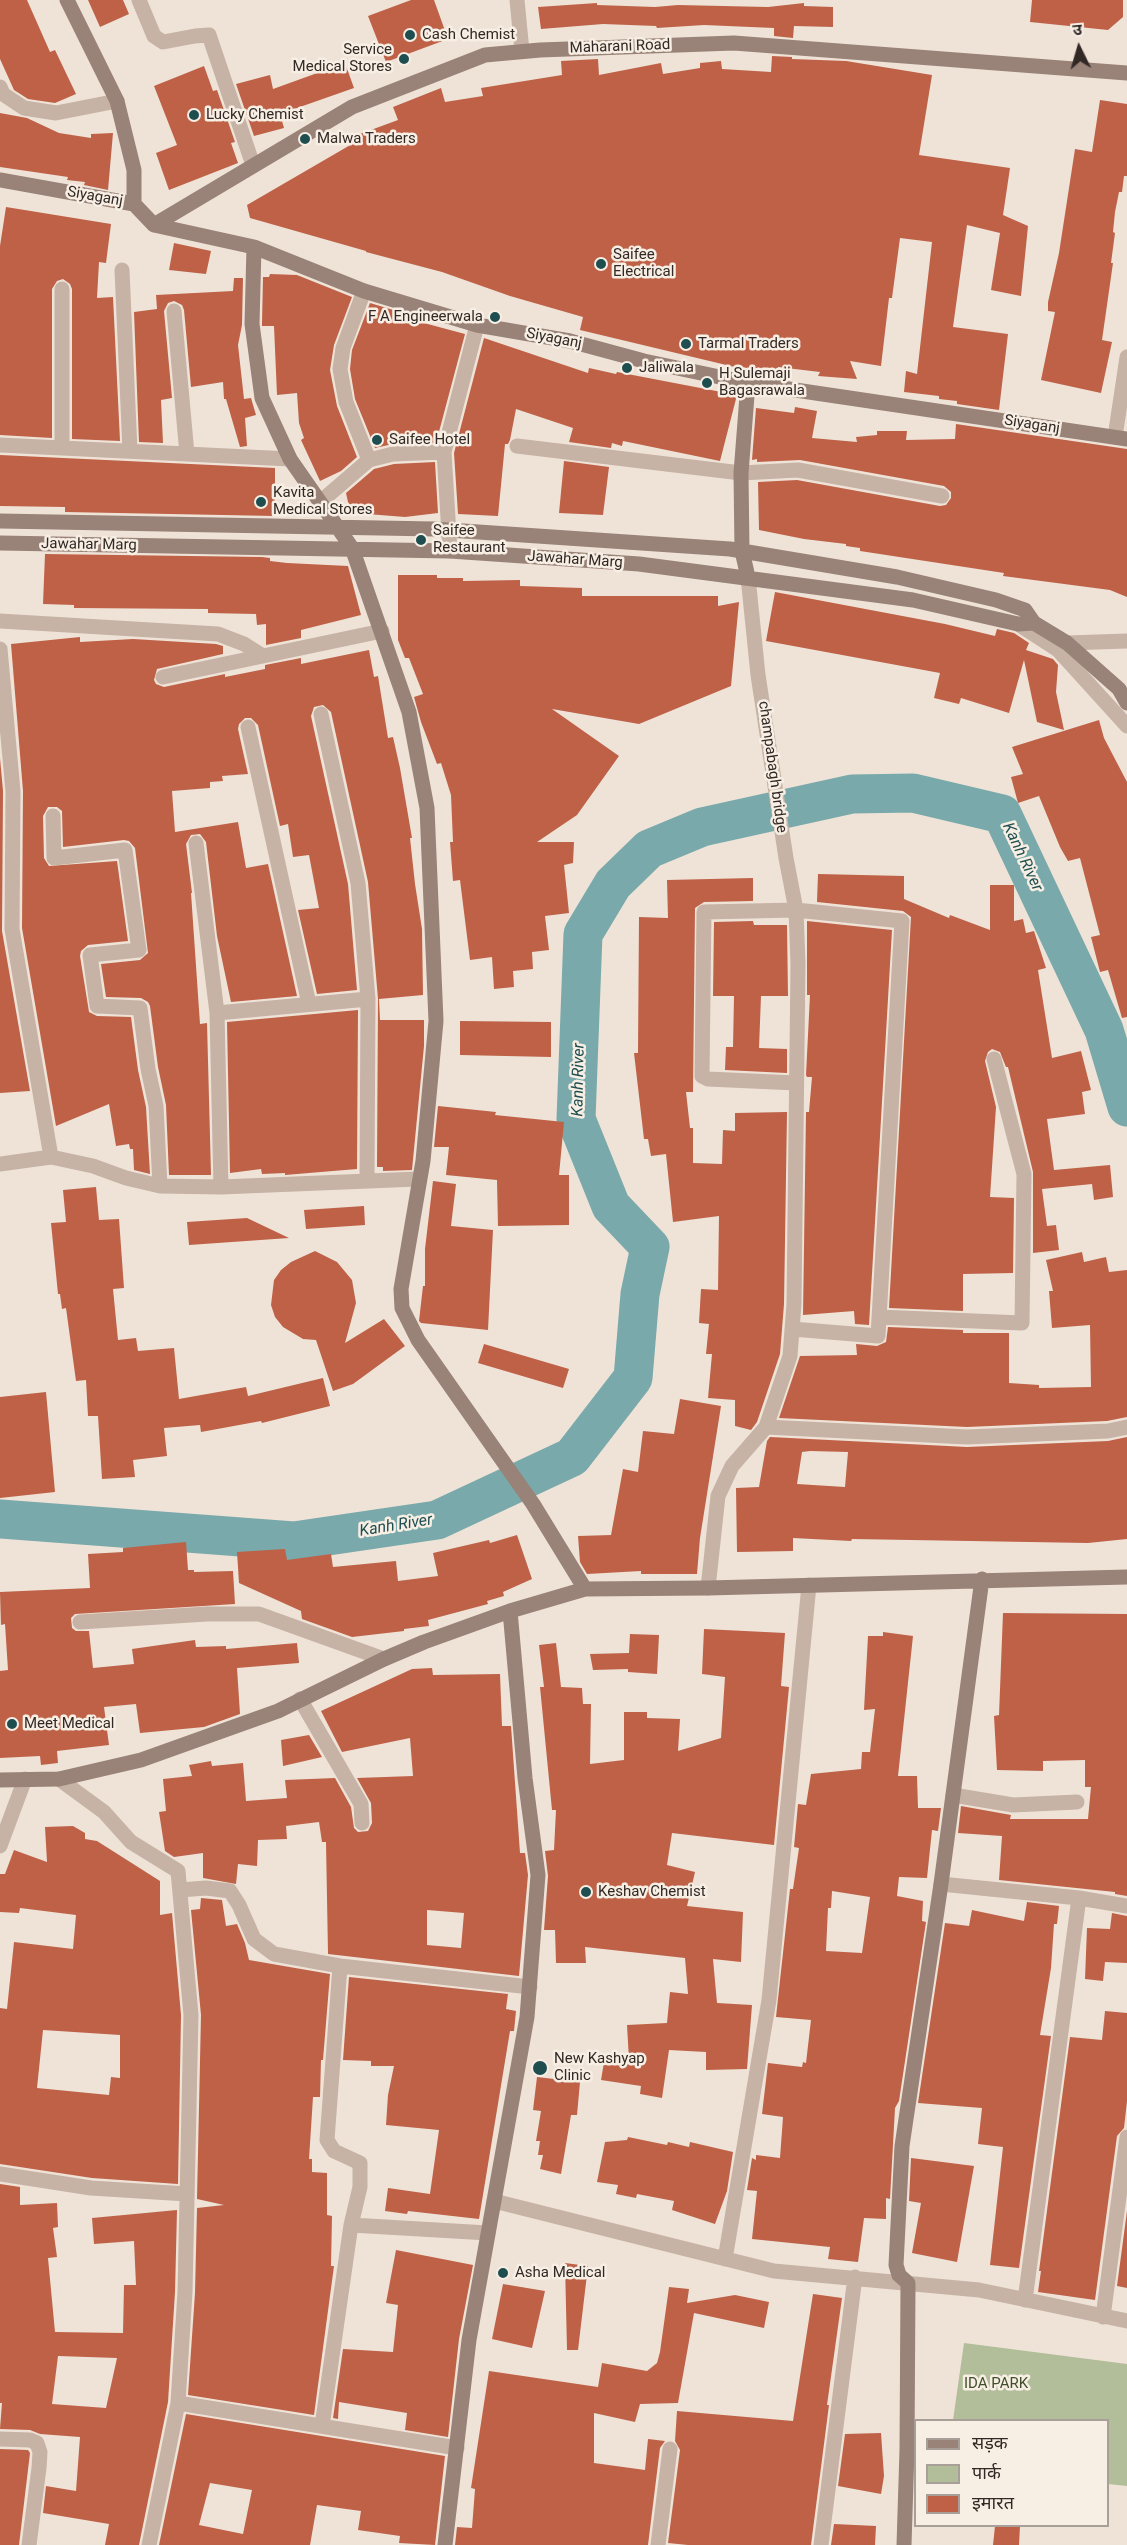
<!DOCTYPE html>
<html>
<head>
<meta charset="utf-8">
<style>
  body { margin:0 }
  #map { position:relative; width:1127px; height:2545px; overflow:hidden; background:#efe3d8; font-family:Roboto,"Noto Sans Devanagari",sans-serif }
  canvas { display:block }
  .legend { position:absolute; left:914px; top:2419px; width:195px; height:108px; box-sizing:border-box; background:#f7eee4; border:2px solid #a89f98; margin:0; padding:8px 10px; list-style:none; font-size:18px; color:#322926 }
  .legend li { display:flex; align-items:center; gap:12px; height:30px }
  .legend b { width:30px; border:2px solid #a89f98 }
  .north { position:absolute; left:1049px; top:18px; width:60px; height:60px; -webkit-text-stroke:4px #f7eee4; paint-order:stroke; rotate:355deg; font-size:16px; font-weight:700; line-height:24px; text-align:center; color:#322926 }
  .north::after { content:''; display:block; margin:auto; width:21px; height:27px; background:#322926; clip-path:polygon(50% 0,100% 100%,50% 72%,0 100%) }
</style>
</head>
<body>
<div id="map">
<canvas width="1127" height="2545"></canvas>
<ul class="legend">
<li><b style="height:8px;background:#998277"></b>सड़क</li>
<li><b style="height:16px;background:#b2bd99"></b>पार्क</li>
<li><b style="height:16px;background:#be6147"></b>इमारत</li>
</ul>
<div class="north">उ</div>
</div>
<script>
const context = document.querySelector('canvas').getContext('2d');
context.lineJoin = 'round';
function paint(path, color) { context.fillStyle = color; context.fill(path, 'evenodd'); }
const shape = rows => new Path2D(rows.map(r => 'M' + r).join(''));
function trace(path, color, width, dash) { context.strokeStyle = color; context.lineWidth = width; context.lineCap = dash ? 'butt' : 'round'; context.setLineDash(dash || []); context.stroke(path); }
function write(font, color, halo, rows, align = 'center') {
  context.font = font + ' Roboto,sans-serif'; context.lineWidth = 5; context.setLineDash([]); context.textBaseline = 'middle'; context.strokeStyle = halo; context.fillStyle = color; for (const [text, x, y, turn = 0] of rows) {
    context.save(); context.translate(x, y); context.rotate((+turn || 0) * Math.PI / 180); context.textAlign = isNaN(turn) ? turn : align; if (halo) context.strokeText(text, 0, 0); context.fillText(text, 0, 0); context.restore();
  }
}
const green = shape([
  [964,2343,1127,2364,1127,2486,1108,2484,1108,2420,953,2420]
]);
const river = shape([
  [0,1519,294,1541,437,1520,572,1457,633,1378,640,1294,650,1247,611,1206,576,1119,583,934,613,884,649,849,702,827,852,794,913,793,1002,814,1104,1030,1127,1107]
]);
const building = shape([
  [0,0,27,0,50,52,55,50,76,94,55,103,28,99,14,90,0,59],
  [88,0,123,0,129,14,100,27],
  [411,0,434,0,448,39,386,62,368,16],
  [1032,0,1123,0,1123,17,1108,30,1030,22],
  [597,3,597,5,655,7,678,5,768,7,804,3,804,6,833,7,833,27,794,26,793,38,774,36,774,28,704,25,657,28,656,26,603,24,541,29,538,7],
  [772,56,792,57,792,59,846,61,932,75,919,155,1010,168,1003,215,1028,226,1021,296,991,290,1000,233,967,225,953,327,1008,334,999,410,957,404,957,401,939,399,939,396,904,392,906,371,917,374,932,242,900,238,892,298,889,298,881,366,850,361,857,379,818,376,820,372,778,367,778,370,743,369,580,330,583,317,510,296,442,272,366,252,366,251,250,218,247,205,352,144,349,138,398,120,393,107,441,88,445,102,483,96,481,88,562,75,561,61,598,59,599,75,661,63,663,74,700,68,700,63,721,61,722,69,771,72],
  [345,63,354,88,280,114,284,128,254,136,236,84,270,75,273,89],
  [204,66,213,91,217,90,235,142,231,143,238,163,169,190,156,153,177,145,154,86],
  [1100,100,1127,104,1127,176,1124,176,1122,192,1119,192,1115,212,1113,232,1115,233,1111,263,1113,263,1102,340,1112,342,1101,393,1041,380,1055,312,1048,311,1048,302,1059,253,1075,149,1092,152],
  [0,113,27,118,59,133,91,138,91,134,113,133,108,190,84,185,85,182,67,180,68,177,0,167],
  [6,207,111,224,106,263,99,262,97,298,113,297,120,441,72,439,72,289,70,284,63,279,57,281,52,289,52,438,0,435,0,246],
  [174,243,211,251,206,274,169,270],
  [270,274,297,275,352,297,334,345,330,370,337,406,357,457,341,471,320,481,301,440,304,438,299,423,297,393,277,395,274,326,262,326,262,323,263,277,269,277],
  [234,278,243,278,242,325,238,345,244,399,251,398,256,415,245,418,247,446,240,447,226,399,224,399,223,382,191,387,184,310,182,305,174,301,168,303,164,311,172,398,161,400,163,443,139,442,134,312,157,309,156,295,233,291],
  [370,303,410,315,409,319,465,334,436,443,393,444,375,448,355,399,350,369,352,350],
  [484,338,588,373,589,368,616,374,617,372,737,395,720,461,623,441,622,446,612,443,611,448,569,442,573,428,516,409,510,440,508,444,505,444,498,516,458,514,454,453],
  [795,407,817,411,812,438,857,442,856,437,877,435,877,431,907,431,906,440,955,439,956,424,1127,449,1127,597,1110,590,1003,576,1004,573,860,551,860,548,846,546,846,544,804,539,759,530,758,482,797,480,940,506,946,505,951,498,951,492,944,486,800,460,757,462,757,459,752,460,756,408,794,413],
  [0,455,275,468,275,516,65,512,65,507,0,506],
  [564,461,609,467,603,515,559,513],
  [435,462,438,513,405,517,355,513,348,502,346,493,374,469,394,464],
  [45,554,262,557,270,558,270,561,287,563,348,566,361,615,301,630,301,638,266,645,266,624,257,625,256,614,208,613,208,609,74,608,74,605,43,604],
  [398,575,437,575,437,578,463,578,463,581,520,580,520,586,582,588,582,596,718,596,718,606,739,602,731,686,639,724,552,709,619,756,577,815,537,842,574,842,573,863,564,865,569,913,545,916,549,950,532,952,533,969,513,971,514,987,494,989,492,957,470,960,460,880,453,881,450,842,453,842,451,795,441,763,437,764,421,722,414,697,423,694,409,658,405,658,398,640],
  [775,592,945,624,995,636,997,629,1014,633,1029,643,1026,650,1053,659,1058,665,1056,692,1064,730,1037,722,1024,660,1009,713,961,698,959,704,934,698,940,673,766,641],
  [80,637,80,642,133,639,216,644,223,646,223,654,157,669,154,680,156,684,164,687,225,674,225,677,265,669,265,665,301,658,301,664,369,650,374,677,378,676,388,738,393,737,400,768,412,838,410,838,415,884,422,929,423,995,379,999,380,1020,424,1020,424,1046,412,1170,383,1171,383,1167,377,1167,378,999,368,882,331,712,323,705,314,707,311,716,348,884,357,990,317,994,298,910,319,908,309,855,293,857,288,824,280,826,258,725,251,718,245,718,239,724,238,729,248,774,222,776,223,781,210,782,210,788,172,791,175,832,238,822,246,868,268,864,297,996,231,1002,217,936,206,842,200,834,191,835,186,844,192,893,191,893,200,1024,207,1023,211,1175,169,1175,166,1105,158,1067,150,1006,148,1002,141,998,106,997,101,964,140,960,148,953,135,848,129,841,124,840,63,847,62,811,57,807,48,807,43,816,44,858,49,866,117,861,128,941,88,945,81,951,80,956,89,1012,97,1016,131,1017,138,1070,146,1107,150,1174,134,1170,133,1149,130,1149,129,1144,116,1146,109,1104,56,1126,22,928,23,791,11,644],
  [1099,720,1104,738,1127,782,1127,1017,1122,1018,1108,970,1100,972,1091,937,1100,935,1080,858,1068,861,1060,847,1039,796,1018,803,1011,777,1023,774,1012,747],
  [0,758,3,791,2,931,30,1091,0,1093],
  [818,874,904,876,904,899,949,918,950,915,990,930,990,885,1014,885,1014,921,1023,919,1026,933,1034,931,1046,968,1038,970,1052,1058,1081,1051,1091,1090,1082,1092,1085,1114,1047,1119,1054,1170,1110,1165,1113,1197,1094,1200,1092,1184,1042,1189,1047,1226,1056,1225,1059,1250,1033,1253,1033,1172,1008,1067,1006,1067,1000,1052,992,1049,988,1052,985,1061,996,1107,990,1197,1014,1198,1013,1273,963,1274,963,1311,889,1308,911,917,903,911,817,902],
  [753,878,753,901,704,902,695,908,693,1092,686,1092,690,1128,693,1128,693,1163,722,1164,723,1130,735,1131,735,1113,787,1112,784,1304,780,1354,757,1422,751,1430,735,1426,735,1400,708,1398,712,1354,706,1354,709,1324,699,1323,701,1289,718,1290,719,1216,673,1222,666,1154,651,1156,648,1139,644,1139,634,1053,638,1053,639,917,668,918,667,880],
  [753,921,754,925,787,925,788,996,761,996,759,1048,787,1049,787,1073,725,1070,726,1047,733,1047,734,996,713,996,714,922],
  [807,921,892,930,869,1325,855,1324,854,1311,803,1315,806,1112,809,1112,812,1077,807,1077,806,1075,810,995,807,995],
  [358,1010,357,1169,285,1175,285,1173,262,1174,261,1169,230,1173,227,1022],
  [460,1021,551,1022,551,1057,460,1055],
  [438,1106,496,1112,495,1115,564,1122,559,1175,569,1175,569,1225,498,1226,497,1180,446,1175,449,1147,434,1147],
  [433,1181,456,1184,451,1226,493,1230,488,1330,421,1323,419,1321,423,1286,425,1286,425,1249],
  [96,1187,99,1220,119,1219,124,1288,113,1289,118,1340,136,1338,138,1351,174,1348,179,1399,246,1387,248,1396,323,1378,330,1406,262,1423,261,1421,201,1432,200,1425,164,1428,167,1456,133,1460,135,1477,102,1479,98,1416,88,1416,86,1380,76,1381,66,1308,62,1309,60,1294,58,1294,51,1223,66,1222,63,1190],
  [364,1206,365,1225,306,1229,304,1210],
  [247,1218,289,1238,189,1245,187,1222],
  [315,1251,337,1262,352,1280,356,1303,345,1343,384,1319,405,1346,353,1384,333,1391,316,1340,303,1339,283,1327,275,1317,271,1305,274,1280,281,1270,291,1262],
  [1082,1252,1084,1262,1106,1257,1109,1272,1127,1270,1127,1417,1107,1421,967,1427,779,1418,800,1356,857,1355,856,1344,877,1346,886,1342,888,1327,963,1330,963,1333,1009,1333,1009,1383,1039,1385,1039,1388,1091,1387,1090,1325,1052,1328,1049,1291,1053,1291,1046,1260],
  [484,1344,569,1369,563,1388,478,1363],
  [46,1392,55,1492,0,1498,0,1397],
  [680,1399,721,1406,700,1538,697,1574,641,1574,641,1571,587,1574,580,1562,578,1536,611,1535,623,1469,638,1472,643,1431,674,1434],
  [770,1437,967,1447,1108,1441,1127,1437,1127,1539,1088,1543,852,1539,851,1541,793,1538,793,1551,737,1552,736,1488,759,1487,767,1441],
  [810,1451,848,1452,845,1487,797,1484,802,1452],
  [517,1535,532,1579,503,1592,504,1596,487,1601,488,1604,428,1620,429,1626,404,1629,404,1631,352,1637,302,1619,301,1611,239,1583,237,1552,285,1549,287,1560,331,1554,333,1567,396,1561,398,1581,438,1576,433,1553,489,1540,490,1543],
  [186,1542,188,1570,194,1570,194,1572,233,1571,235,1604,75,1614,71,1618,72,1628,76,1631,89,1631,93,1668,134,1664,132,1649,195,1640,196,1647,226,1646,226,1649,297,1643,299,1663,237,1668,240,1714,204,1727,140,1733,136,1704,104,1707,109,1745,57,1751,58,1763,41,1765,40,1756,0,1758,0,1671,8,1670,5,1624,1,1625,0,1592,90,1588,88,1554,123,1552,123,1548],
  [1003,1613,1127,1614,1127,1896,1115,1894,1115,1892,999,1880,1002,1836,958,1833,961,1806,1011,1815,1010,1819,1088,1819,1091,1787,1085,1787,1085,1760,1043,1761,1043,1771,997,1770,994,1716,999,1715],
  [704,1629,785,1633,781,1686,789,1687,774,1845,672,1833,667,1865,695,1872,687,1906,743,1912,741,1962,713,1959,717,2003,752,2005,747,2069,706,2070,706,2052,669,2050,662,2098,640,2094,641,2086,601,2080,605,2056,629,2060,627,2025,667,2023,670,1992,688,1994,685,1958,585,1947,586,1963,556,1963,555,1930,544,1930,548,1876,545,1851,554,1850,556,1810,552,1810,540,1687,544,1687,539,1645,556,1643,561,1687,582,1688,583,1704,591,1704,590,1764,624,1760,624,1712,647,1712,647,1718,680,1719,678,1751,721,1738,725,1677,702,1674],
  [883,1632,913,1636,898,1776,917,1776,918,1808,941,1808,938,1831,932,1830,927,1878,899,1877,897,1896,923,1901,922,1921,926,1922,899,2101,895,2108,890,2199,886,2198,886,2219,864,2218,858,2262,828,2259,830,2247,752,2239,757,2191,747,2190,752,2158,756,2160,756,2155,780,2158,783,2117,762,2114,768,2063,802,2067,803,2062,806,2063,811,2020,776,2017,790,1889,793,1889,799,1848,794,1847,798,1804,806,1805,811,1774,861,1769,862,1752,870,1752,875,1709,864,1710,868,1636,883,1636],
  [832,1891,870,1897,862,1953,826,1951,828,1908,831,1908],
  [630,1634,659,1635,657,1674,628,1672,628,1669,593,1670,590,1654,629,1653],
  [432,1668,433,1675,500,1674,502,1726,511,1726,520,1853,525,1853,528,1875,519,1976,328,1954,326,1842,322,1842,319,1822,286,1826,287,1839,258,1840,257,1866,238,1864,236,1884,203,1878,203,1853,174,1857,165,1851,159,1812,166,1811,163,1779,192,1776,189,1765,211,1761,212,1766,243,1763,246,1801,287,1798,285,1780,335,1778,351,1807,354,1828,358,1832,368,1831,372,1823,371,1803,357,1778,413,1776,410,1738,342,1752,321,1711,412,1669],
  [427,1910,464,1913,461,1948,427,1945],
  [309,1735,322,1757,283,1766,281,1740],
  [73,1826,85,1833,85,1839,97,1841,160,1881,160,1915,172,1913,181,2015,178,2184,92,2178,0,2164,0,2008,7,2009,14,1942,73,1949,76,1915,20,1908,19,1913,0,1912,0,1874,5,1874,14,1850,47,1862,45,1827],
  [43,2030,120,2035,120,2078,111,2077,109,2095,37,2088],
  [201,1898,222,1900,226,1926,237,1924,245,1943,249,1960,330,1974,323,2060,321,2060,320,2097,313,2097,309,2159,312,2159,312,2172,327,2173,327,2215,332,2216,331,2266,334,2266,314,2415,188,2395,195,2293,197,2208,224,2205,197,2199,201,2015,191,1910,200,1909],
  [1027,1902,1059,1906,1057,1924,1054,1924,1051,1968,1040,2035,1051,2036,1019,2268,990,2265,1003,2147,978,2144,982,2108,918,2103,945,1923,969,1926,972,1910,1024,1921],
  [1112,1913,1127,1916,1127,1963,1105,1962,1103,1981,1085,1979,1087,1928,1110,1929],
  [349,1977,508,1994,506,2009,516,2011,514,2031,510,2031,479,2219,408,2211,407,2214,385,2211,388,2188,430,2194,439,2130,386,2125,388,2095,394,2066,371,2066,371,2061,343,2060],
  [1105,2011,1127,2013,1127,2101,1124,2128,1117,2136,1095,2300,1038,2292,1041,2271,1039,2271,1070,2037,1102,2040],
  [537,2077,580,2082,577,2115,571,2115,561,2174,540,2169,543,2155,538,2155,540,2141,536,2141,541,2111,533,2110],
  [628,2137,667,2145,668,2142,689,2147,690,2142,733,2152,727,2191,715,2224,672,2210,674,2201,637,2194,636,2198,616,2194,618,2185,597,2182,605,2142,627,2140],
  [911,2158,974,2166,957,2262,912,2253,921,2203,909,2201],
  [0,2184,20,2187,20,2205,57,2203,58,2227,53,2228,57,2257,48,2258,55,2332,123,2333,124,2285,136,2285,134,2241,94,2244,92,2218,177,2210,175,2292,168,2402,139,2545,105,2545,109,2524,43,2513,46,2486,76,2491,80,2437,40,2434,30,2430,0,2429,2,2403,0,2403],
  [58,2356,117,2358,106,2408,52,2404],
  [1127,2211,1127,2288,1117,2286],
  [396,2250,473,2265,459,2339,448,2437,405,2430,407,2413,339,2402,338,2419,333,2418,343,2349,393,2352,398,2305,386,2303],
  [565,2263,588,2266,578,2350,567,2350],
  [503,2284,545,2291,532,2348,492,2339],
  [669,2287,689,2289,687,2303,735,2295,769,2302,764,2328,694,2313,678,2403,640,2404,635,2422,594,2413,594,2463,645,2470,648,2439,665,2441,660,2448,648,2545,455,2545,457,2527,472,2528,475,2489,471,2488,489,2371,598,2387,602,2363,647,2371,657,2363,660,2352],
  [813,2294,842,2298,827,2405,829,2405,811,2545,688,2545,668,2543,680,2450,675,2441,677,2411,793,2421],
  [186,2414,445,2456,435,2545,399,2543,400,2536,358,2530,361,2511,317,2505,310,2545,159,2545],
  [210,2483,252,2490,243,2534,199,2525],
  [881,2433,884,2476,881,2494,838,2486,845,2434],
  [0,2449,28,2450,30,2453,19,2545,0,2545],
  [834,2524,876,2526,875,2545,831,2545],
  [995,2526,1020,2526,1019,2545,993,2545]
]);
const street = shape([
  [139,0,154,36,163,42,195,36,209,35,253,165],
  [517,0,522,51],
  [0,87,3,94,24,108,56,113,117,101],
  [122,270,130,451],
  [62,289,62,448],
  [364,291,343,348,340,369,346,402,369,460],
  [174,311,187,454],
  [1115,437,1127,357],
  [0,445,290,459],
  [517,446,741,473,798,470,942,496],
  [319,503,369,460,393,454,444,452],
  [450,551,444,452,477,325],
  [0,621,218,634,244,644,263,656],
  [1018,624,1058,650,1127,726],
  [1067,643,1127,641],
  [0,649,13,791,12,929,51,1157],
  [163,677,382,631],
  [321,714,358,883,368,999,367,1181],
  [248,727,309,1004],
  [53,816,54,858,125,850,139,950,90,955,97,1006,140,1008,148,1069,156,1106,160,1186],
  [196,843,217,1013,221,1187],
  [217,1013,368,999],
  [0,1164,51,1157,93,1166,126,1178,160,1186,221,1187,418,1179],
  [879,1317,1022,1323,1024,1174,994,1059],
  [792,1329,878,1336,902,921,796,910,704,912,702,1076,708,1079,796,1083],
  [766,1427,967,1437,1108,1431,1127,1427],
  [708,1588,718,1496,732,1466,766,1427,790,1356,794,1304,798,964,796,910,786,858,758,675,748,577],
  [80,1622,207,1614,259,1614,384,1659],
  [300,1699,361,1804,362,1823],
  [59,1779,104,1812,131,1842,178,1871,191,2015,185,2292,178,2403,149,2545],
  [953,1795,1013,1805,1077,1802],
  [0,1846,25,1779],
  [941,1884,1079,1898,1127,1906],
  [180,1890,206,1888,230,1891,239,1905,254,1939,274,1954,340,1966,327,2140,334,2151,360,2163,360,2187,351,2225],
  [340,1966,530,1987],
  [0,2174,91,2188,187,2194],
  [494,2201,774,2271,979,2290,1127,2321],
  [725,2259,769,2000,809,1585],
  [1025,2300,1079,1898],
  [1103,2317,1127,2137],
  [178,2403,457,2448],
  [322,2426,351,2225,488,2233],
  [0,2439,30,2440,37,2443,40,2452,39,2468,29,2545],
  [658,2545,670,2449],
  [821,2545,855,2277]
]);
const secondary = shape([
  [67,0,117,101,134,170,134,204],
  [0,180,134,204,154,225,254,247,364,291,477,325,570,341,644,361,748,383,1127,439],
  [154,225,352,107,485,55,540,50,734,43,1127,73],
  [254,247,252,324,262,398,290,459,352,548,409,712,427,808,436,1021,423,1161,401,1289,402,1308,418,1340,533,1504,585,1589],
  [0,521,434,529,730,549,897,577,996,600,1025,610,1034,623],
  [0,543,450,551,639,564,913,600,1018,624,1034,623,1067,643,1119,689,1127,703],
  [748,577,742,551,741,473,748,383],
  [0,1780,59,1779,141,1760,278,1711,384,1659,424,1642,510,1611,585,1589,708,1588,1127,1577],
  [445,2545,469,2340,527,2017,538,1875,525,1778,510,1611],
  [904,2545,907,2450,908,2283,899,2275,896,2265,902,2146,941,1884,982,1579]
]);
const markers = [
  [410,35,6,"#1e4e50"],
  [404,59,6,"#1e4e50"],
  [194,115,6,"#1e4e50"],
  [305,139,6,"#1e4e50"],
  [601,264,6,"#1e4e50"],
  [495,317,6,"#1e4e50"],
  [686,344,6,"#1e4e50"],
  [627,368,6,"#1e4e50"],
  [707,383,6,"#1e4e50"],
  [377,440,6,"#1e4e50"],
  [261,502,6,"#1e4e50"],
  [421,540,6,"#1e4e50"],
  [12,1724,6,"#1e4e50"],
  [586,1892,6,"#1e4e50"],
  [540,2068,8,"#1e4e50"],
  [503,2273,6,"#1e4e50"]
];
const poiNames = [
  ["Cash Chemist",422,35],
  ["Service",392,50,"right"],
  ["Medical Stores",392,67,"right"],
  ["Lucky Chemist",206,115],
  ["Malwa Traders",317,139],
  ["Saifee",613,255],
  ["Electrical",613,272],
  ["F A Engineerwala",483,317,"right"],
  ["Tarmal Traders",698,344],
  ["Jaliwala",639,368],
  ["H Sulemaji",719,374],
  ["Bagasrawala",719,391],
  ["Saifee Hotel",389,440],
  ["Kavita",273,493],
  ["Medical Stores",273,510],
  ["Saifee",433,531],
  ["Restaurant",433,548],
  ["Meet Medical",24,1724],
  ["Keshav Chemist",598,1892],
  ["New Kashyap",554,2059],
  ["Clinic",554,2076],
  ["Asha Medical",515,2273]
];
const streetNames = [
  ["Maharani Road",620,47,-2],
  ["Siyaganj",95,197,10],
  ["Siyaganj",554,339,11],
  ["Siyaganj",1032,425,9],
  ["Jawahar Marg",89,545,1],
  ["Jawahar Marg",575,560,4],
  ["champabagh bridge",772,767,82]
];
const parkNames = [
  ["IDA PARK",996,2384]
];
const waterNames = [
  ["Kanh River",1022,857,65],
  ["Kanh River",579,1080,-89],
  ["Kanh River",396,1526,-9]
];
paint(green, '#b2bd99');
trace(river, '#79a9aa', 39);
paint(building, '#be6147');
trace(street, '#c6b3a5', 15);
trace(secondary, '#998277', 15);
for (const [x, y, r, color] of markers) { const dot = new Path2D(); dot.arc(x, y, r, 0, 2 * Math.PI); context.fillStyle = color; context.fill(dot); trace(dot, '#f7eee4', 2); }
write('15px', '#322926', '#f7eee4', poiNames, 'left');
write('15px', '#322926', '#f7eee4', streetNames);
write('15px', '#424f2b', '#f7eee4', parkNames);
write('italic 16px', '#1e4e50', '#f7eee4', waterNames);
</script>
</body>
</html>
